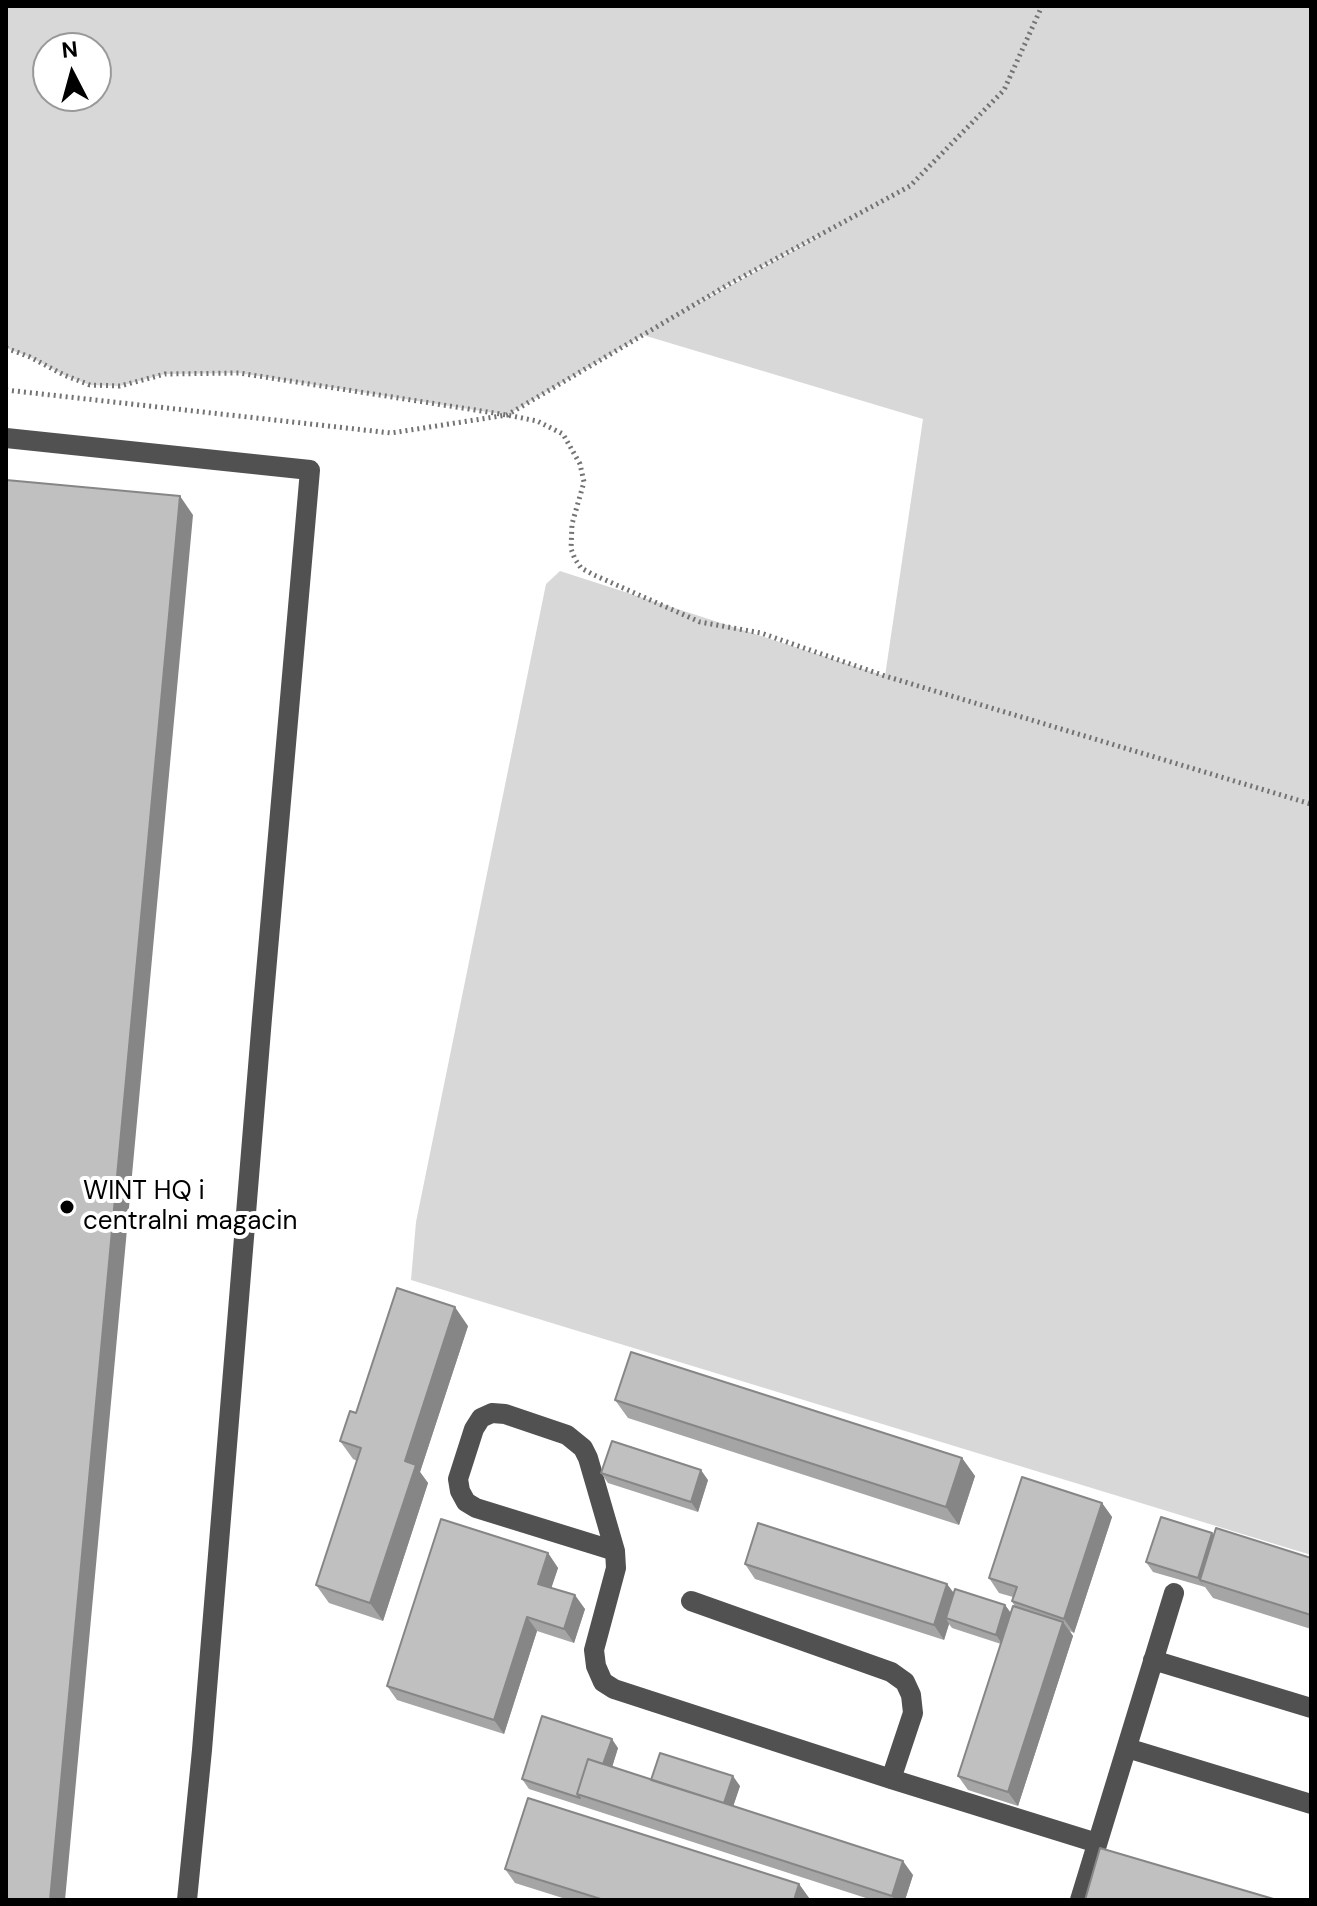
<!DOCTYPE html>
<html>
<head>
<meta charset="utf-8">
<style>
  body { margin:0 }
  #map { position:relative; width:1317px; height:1906px; overflow:hidden; background:#fff; font-family:"DM Sans",sans-serif }
  canvas { display:block }
  .frame { position:absolute; inset:0; border:8px solid #000; pointer-events:none }
  .north { position:absolute; left:32px; top:32px; width:80px; height:80px; box-sizing:border-box; background:#fff; border:2px solid #999; border-radius:50%; rotate:354deg; font-size:22px; font-weight:700; line-height:32px; text-align:center; color:#000 }
  .north::after { content:''; display:block; margin:auto; width:28px; height:36px; background:#000; clip-path:polygon(50% 0,100% 100%,50% 72%,0 100%) }
</style>
</head>
<body>
<div id="map">
<canvas width="1317" height="1906"></canvas>
<div class="frame"></div>
<div class="north">N</div>
</div>
<script>
const context = document.querySelector('canvas').getContext('2d');
context.lineJoin = 'round';
function paint(path, color) { context.fillStyle = color; context.fill(path, 'evenodd'); }
const shape = rows => new Path2D(rows.map(r => 'M' + r).join(''));
function trace(path, color, width, dash) { context.strokeStyle = color; context.lineWidth = width; context.lineCap = dash ? 'butt' : 'round'; context.setLineDash(dash || []); context.stroke(path); }
function write(font, color, halo, rows, align = 'center') {
  context.font = font + ' "DM Sans",sans-serif'; context.lineWidth = 8; context.setLineDash([]); context.textBaseline = 'middle'; context.strokeStyle = halo; context.fillStyle = color; for (const [text, x, y, turn = 0] of rows) {
    context.save(); context.translate(x, y); context.rotate((+turn || 0) * Math.PI / 180); context.textAlign = isNaN(turn) ? turn : align; if (halo) context.strokeText(text, 0, 0); context.fillText(text, 0, 0); context.restore();
  }
}
const green = shape([
  [6,6,1311,6,1311,1555,411,1280,416,1222,546,584,560,571,885,676,923,419,643,335,507,415,239,373,165,374,120,386,90,385,64,375,30,357,6,348],
  [48,48,96,48,96,96,48,96],
  [820,235,820,236,686,310,731,283]
]);
const path = shape([
  [6,348,30,357,64,375,90,385,120,386,165,374,239,373,507,415,537,421,563,434,580,464,584,482,572,524,571,549,575,559,581,568,594,575,700,622,761,633,885,676,1311,804],
  [6,390,391,433,507,415,731,283,910,186,1004,90,1042,6]
]);
const minor = shape([
  [6,438,310,470,262,1018,202,1750,187,1900],
  [615,1551,588,1458,583,1448,567,1435,505,1414,492,1413,481,1418,474,1429,458,1479,460,1491,466,1502,476,1508,615,1551,616,1568,594,1650,596,1666,603,1682,614,1689,891,1779,1097,1843],
  [691,1601,891,1672,905,1682,911,1695,913,1713,891,1779],
  [1153,1660,1311,1708],
  [1127,1748,1311,1804],
  [1080,1900,1174,1593]
]);
const wall = shape([
  [468,1326,420,1472,428,1483,383,1621,329,1603,316,1585,357,1461,353,1459,340,1441,356,1413],
  [615,1400,962,1458,975,1476,959,1525,628,1418],
  [601,1473,708,1480,698,1512,608,1483],
  [1102,1503,1112,1517,1074,1633,1070,1631,1073,1636,1018,1806,968,1790,958,1776,1001,1644,952,1628,949,1624,944,1640,755,1579,745,1564,947,1584,954,1593,1005,1605,1011,1613,1015,1607,1012,1601,1013,1597,999,1593,989,1578],
  [1214,1535,1311,1558,1311,1629,1213,1598,1205,1587,1153,1572,1146,1562],
  [548,1553,558,1568,551,1588,585,1609,574,1643,537,1631,504,1734,397,1700,387,1686],
  [618,1748,612,1767,651,1780,740,1786,733,1806,913,1875,905,1900,872,1900,529,1789,522,1779],
  [505,1869,799,1884,809,1898,809,1900,569,1900,515,1883]
]);
const shadedWall = shape([
  [180,496,193,515,65,1900,50,1900],
  [455,1307,468,1326,420,1472,428,1483,383,1621,370,1603,405,1461],
  [962,1458,975,1476,959,1525,946,1507],
  [701,1470,708,1480,698,1512,691,1502],
  [1102,1503,1112,1517,1074,1633,1064,1619],
  [1212,1533,1219,1543,1200,1580,1205,1588,1198,1578],
  [548,1553,558,1568,548,1598,538,1584],
  [947,1584,957,1598,946,1618,949,1624,944,1640,934,1625],
  [575,1595,585,1609,574,1643,564,1629],
  [1005,1605,1012,1615,1003,1645,996,1635],
  [527,1617,537,1631,504,1734,494,1720],
  [1063,1622,1073,1636,1018,1806,1008,1792],
  [612,1739,618,1748,609,1777,602,1768],
  [733,1776,740,1786,730,1816,723,1807],
  [903,1861,913,1875,905,1900,895,1900,892,1896],
  [799,1884,809,1898,809,1900,794,1900]
]);
const building = shape([
  [6,480,180,496,50,1900,6,1900,6,480],
  [397,1288,455,1307,405,1461,416,1465,370,1603,316,1585,361,1448,340,1441,350,1411,356,1413,397,1288],
  [631,1352,962,1458,946,1507,615,1400,631,1352],
  [612,1441,701,1470,691,1502,601,1473,612,1441],
  [1022,1477,1102,1503,1064,1619,1012,1601,1017,1587,989,1578,1022,1477],
  [1161,1517,1212,1533,1198,1578,1146,1562,1161,1517],
  [441,1519,548,1553,538,1584,575,1595,564,1629,527,1617,494,1720,387,1686,441,1519],
  [758,1523,947,1584,934,1625,745,1564,758,1523],
  [1216,1528,1311,1558,1311,1615,1200,1580,1216,1528],
  [955,1589,1005,1605,996,1635,946,1618,955,1589],
  [1013,1606,1063,1622,1008,1792,958,1776,1013,1606],
  [542,1716,612,1739,603,1764,588,1759,577,1794,580,1798,522,1779,542,1716],
  [660,1753,733,1776,724,1803,651,1780,660,1753],
  [588,1759,903,1861,892,1896,577,1794,588,1759],
  [528,1798,799,1884,794,1900,604,1900,505,1869,528,1798],
  [1100,1848,1277,1900,1085,1900,1100,1848]
]);
const markers = [
  [67,1207,8,"#000"]
];
const poiNames = [
  ["WINT HQ i",83,1192],
  ["centralni magacin",83,1222]
];
paint(green, '#d8d8d8');
trace(path, '#737373', 5, [2, 4]);
trace(minor, '#515151', 20);
paint(wall, '#a5a5a5');
paint(shadedWall, '#868686');
paint(building, '#c0c0c0');
trace(building, '#868686', 2);
for (const [x, y, r, color] of markers) { const dot = new Path2D(); dot.arc(x, y, r, 0, 2 * Math.PI); context.fillStyle = color; context.fill(dot); trace(dot, '#fff', 3); }
write('26px', '#000', '#fff', poiNames, 'left');
</script>
</body>
</html>
